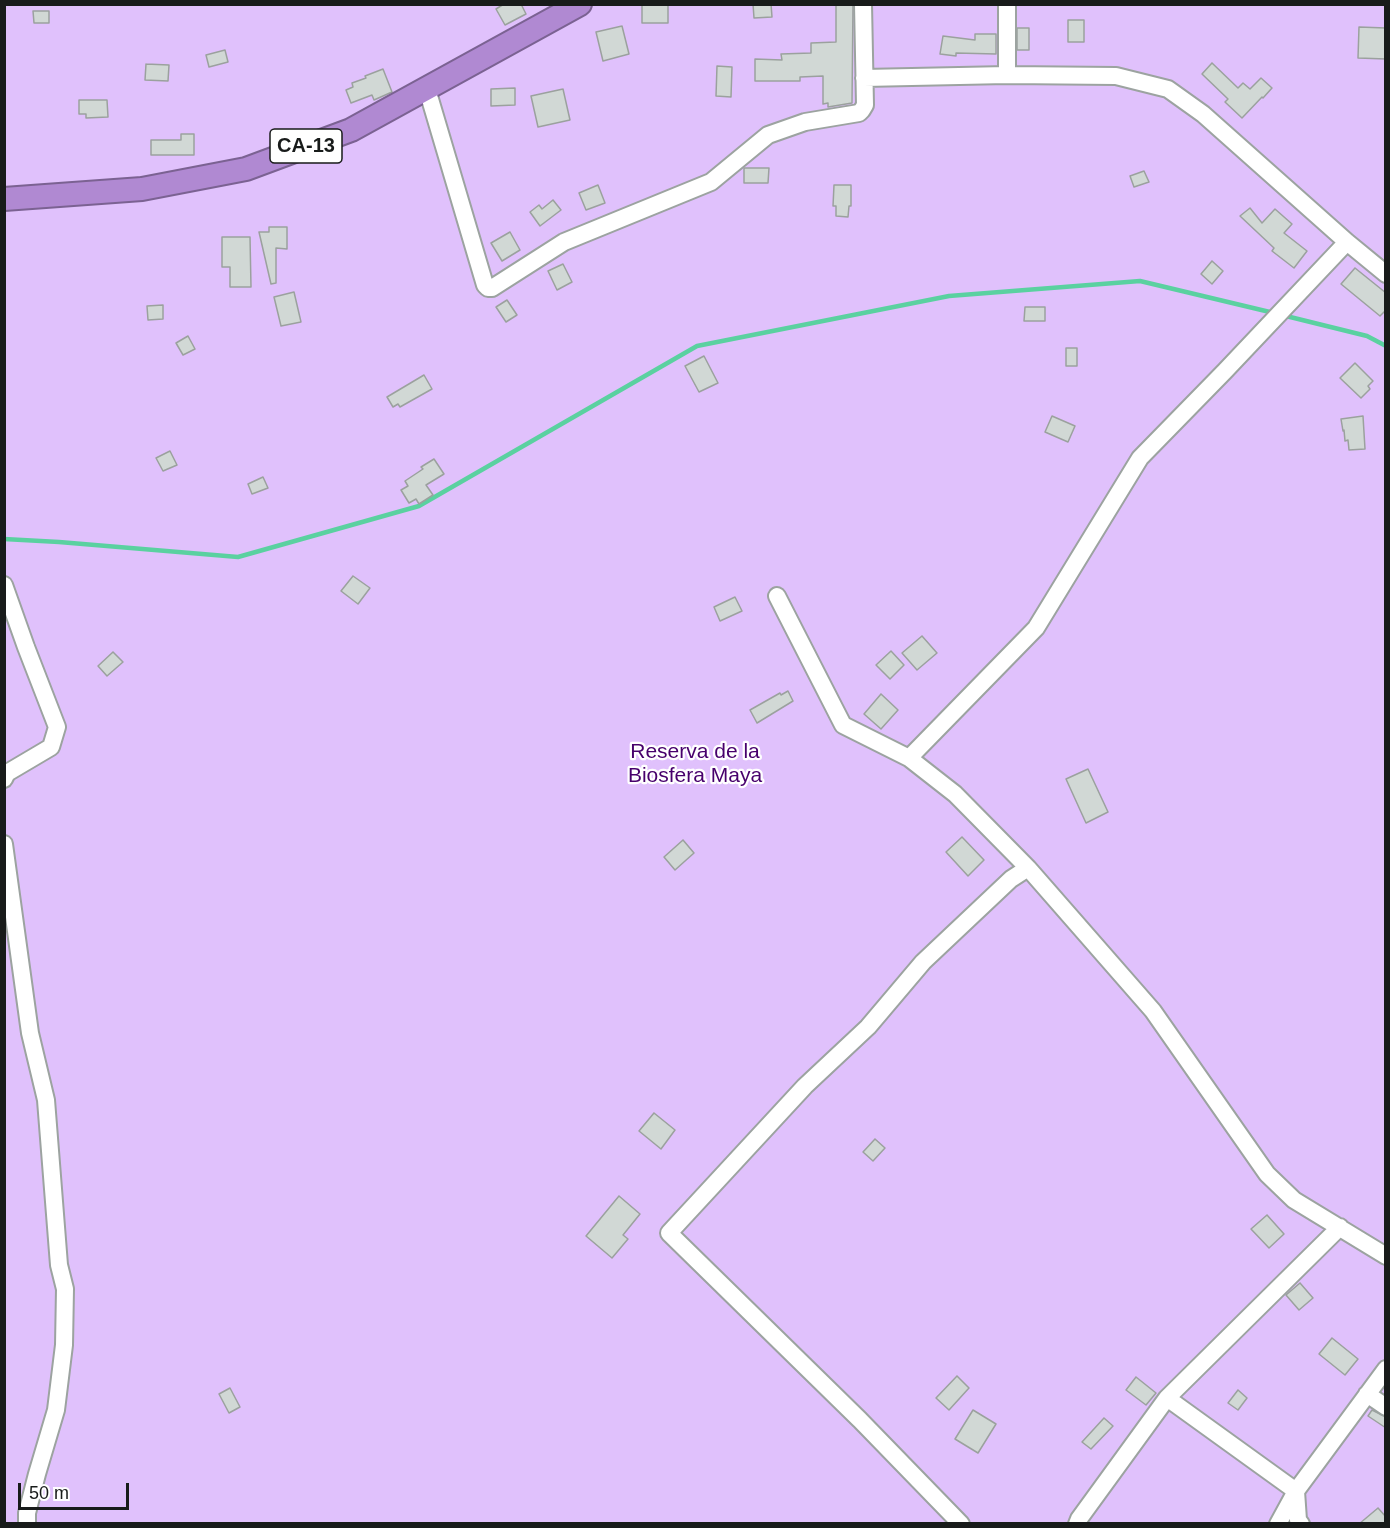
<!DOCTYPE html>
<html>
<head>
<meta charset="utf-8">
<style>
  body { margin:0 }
  #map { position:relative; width:1390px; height:1528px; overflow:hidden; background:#f0f7f4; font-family:Helvetica,sans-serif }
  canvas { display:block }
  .frame { position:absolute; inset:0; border:6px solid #181b1a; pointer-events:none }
  .scale { position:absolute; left:18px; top:1483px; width:111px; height:27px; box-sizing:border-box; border:3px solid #181b1a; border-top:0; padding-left:8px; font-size:18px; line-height:21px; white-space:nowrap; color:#181b1a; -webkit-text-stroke:4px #fff; paint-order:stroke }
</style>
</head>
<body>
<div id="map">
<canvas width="1390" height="1528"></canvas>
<div class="frame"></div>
<div class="scale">50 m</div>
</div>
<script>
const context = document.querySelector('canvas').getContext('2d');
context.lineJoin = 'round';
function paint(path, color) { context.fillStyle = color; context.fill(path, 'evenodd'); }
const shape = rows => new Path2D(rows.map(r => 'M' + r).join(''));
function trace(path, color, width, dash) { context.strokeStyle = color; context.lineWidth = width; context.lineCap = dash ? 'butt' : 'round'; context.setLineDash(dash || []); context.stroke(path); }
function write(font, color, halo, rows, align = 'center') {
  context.font = font + ' Helvetica,sans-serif'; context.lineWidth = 4.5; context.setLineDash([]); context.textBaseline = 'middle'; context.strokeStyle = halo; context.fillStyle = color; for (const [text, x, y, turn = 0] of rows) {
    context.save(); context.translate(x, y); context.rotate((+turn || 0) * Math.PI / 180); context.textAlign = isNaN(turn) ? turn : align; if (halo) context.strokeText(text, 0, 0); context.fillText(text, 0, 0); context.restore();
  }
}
const green = shape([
  [5,5,1385,5,1385,1523,5,1524]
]);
const stream = shape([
  [1282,315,1367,336,1386,346],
  [4,539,59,542,238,557,419,506,697,346,949,296,1140,281,1274,313]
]);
const building = shape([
  [504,4,521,4,526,14,505,25,496,9,504,4],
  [642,4,668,4,668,23,642,23,642,4],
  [753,4,771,4,772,17,754,18,753,4],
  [836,4,853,4,852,103,828,107,828,103,823,104,823,76,800,77,800,81,755,81,755,59,782,60,781,54,811,53,811,43,836,42,836,4],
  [33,11,49,11,49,23,34,23,33,11],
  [1068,20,1084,20,1084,42,1068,42,1068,20],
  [622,26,629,54,603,61,596,32,622,26],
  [1359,27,1386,28,1386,59,1358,58,1359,27],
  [1017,28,1029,28,1029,50,1017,50,1017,28],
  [975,34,996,34,996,54,956,53,956,56,940,54,943,36,975,40,975,34],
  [225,50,228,62,209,67,206,55,225,50],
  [1212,63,1238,88,1243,83,1250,89,1261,78,1272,88,1263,98,1262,97,1242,118,1225,102,1228,99,1202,74,1212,63],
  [146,64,169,65,168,81,145,80,146,64],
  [717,66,732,67,731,97,716,96,717,66],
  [383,69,392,92,374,100,372,95,351,103,346,90,353,87,352,83,366,78,365,76,383,69],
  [515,88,515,105,491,106,491,89,515,88],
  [563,89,570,120,538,127,531,96,563,89],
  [79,100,107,100,108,117,86,118,86,114,79,114,79,100],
  [181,134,194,134,194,155,151,155,151,140,181,140,181,134],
  [744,168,769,168,768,183,744,183,744,168],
  [1144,171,1149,182,1134,187,1130,176,1144,171],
  [598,185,605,203,586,210,579,193,598,185],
  [834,185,851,185,851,206,849,206,848,217,836,216,836,206,833,206,834,185],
  [553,200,561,210,540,226,530,212,539,205,542,209,553,200],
  [1250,208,1262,223,1275,209,1292,224,1284,233,1307,251,1294,268,1272,251,1274,248,1240,216,1250,208],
  [269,227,287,227,287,249,276,248,276,283,271,284,259,232,269,232,269,227],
  [510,232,520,250,502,261,491,243,510,232],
  [222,237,250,237,251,287,230,287,230,267,222,267,222,237],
  [1212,261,1223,271,1212,284,1201,274,1212,261],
  [563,264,572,282,557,290,548,271,563,264],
  [1355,268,1386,293,1386,310,1380,316,1341,284,1355,268],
  [294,292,301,322,281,326,274,297,294,292],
  [507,300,517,315,506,322,496,307,507,300],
  [163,305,163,319,148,320,147,306,163,305],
  [1025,307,1045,307,1045,321,1024,321,1025,307],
  [188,336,195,349,183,355,176,343,188,336],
  [1066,348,1077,348,1077,366,1066,366,1066,348],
  [704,356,718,383,699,392,685,366,704,356],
  [1355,363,1373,381,1368,386,1370,389,1361,398,1340,378,1355,363],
  [424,375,432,389,400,407,398,404,393,407,387,397,424,375],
  [1052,416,1075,426,1068,442,1045,432,1052,416],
  [1363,416,1365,449,1349,450,1348,440,1345,441,1344,430,1343,431,1341,419,1363,416],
  [170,451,177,465,163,471,156,458,170,451],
  [434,459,444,474,426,485,433,495,419,504,416,499,409,503,401,490,408,486,405,481,423,469,421,467,434,459],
  [263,477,268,488,252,494,248,484,263,477],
  [353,576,370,588,358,604,341,591,353,576],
  [735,597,742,611,720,621,714,607,735,597],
  [922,636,937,653,917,670,902,653,922,636],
  [891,651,904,665,890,679,876,665,891,651],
  [113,652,123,662,107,676,98,666,113,652],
  [788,691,793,701,757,723,750,710,780,693,781,695,788,691],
  [881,694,898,710,881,729,864,714,881,694],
  [1088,769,1108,812,1086,823,1066,779,1088,769],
  [962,837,984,860,968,876,946,852,962,837],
  [683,840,694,853,675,870,664,857,683,840],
  [654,1113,675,1130,661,1149,639,1131,654,1113],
  [875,1139,885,1148,873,1161,863,1152,875,1139],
  [619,1196,640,1214,623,1235,628,1239,612,1258,586,1236,619,1196],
  [1267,1215,1284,1234,1269,1248,1251,1229,1267,1215],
  [1300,1283,1313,1298,1299,1310,1286,1295,1300,1283],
  [1332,1338,1358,1359,1345,1375,1319,1354,1332,1338],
  [957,1376,969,1388,949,1410,936,1398,957,1376],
  [1136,1377,1156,1393,1146,1405,1126,1390,1136,1377],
  [230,1388,240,1407,229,1413,219,1394,230,1388],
  [1238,1390,1247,1398,1238,1410,1228,1403,1238,1390],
  [973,1410,996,1424,978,1453,955,1439,973,1410],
  [1372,1410,1386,1417,1386,1428,1368,1416,1372,1410],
  [1104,1418,1113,1426,1091,1449,1082,1442,1104,1418],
  [1378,1508,1386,1517,1386,1524,1359,1524,1378,1508]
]);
const minor = shape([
  [1007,4,1007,75],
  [864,78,1007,75,1116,76,1168,89,1203,114,1347,242,1386,274],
  [427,89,485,285,488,288,492,288,564,242,711,182,768,135,805,122,859,113,862,110,865,105,863,4],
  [4,585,26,647,57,727,51,747,7,773,4,779],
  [777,596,843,725,909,758,955,794,1028,868,1153,1011,1267,1174,1294,1200,1386,1256],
  [909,758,1036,628,1140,458,1225,371,1347,242],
  [4,844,30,1033,46,1100,59,1265,65,1289,64,1345,56,1410,37,1474,27,1513,27,1524],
  [1367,1394,1386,1407],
  [1167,1398,1296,1491,1298,1520,1301,1524],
  [961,1524,860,1420,669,1233,805,1086,868,1027,923,962,1011,879,1028,868],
  [1077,1524,1079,1519,1167,1398,1340,1227],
  [1278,1524,1296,1491,1386,1369]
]);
const highway = shape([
  [4,199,142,189,246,169,351,130,580,4]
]);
const shields = [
  [306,146,72]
];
const shieldNames = [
  ["CA-13",306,146]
];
const parkNames = [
  ["Reserva de la",695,752],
  ["Biosfera Maya",695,776]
];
paint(green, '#e0c1fc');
trace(stream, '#5ad1a0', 4.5);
paint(building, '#d1d8d5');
trace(building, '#9ba19e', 1.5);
trace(minor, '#9ca3a0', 20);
trace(highway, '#7b6292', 26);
trace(minor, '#fff', 16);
trace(highway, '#b089d2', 22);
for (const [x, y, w] of shields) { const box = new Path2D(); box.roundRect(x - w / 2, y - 17, w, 34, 4.5); context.fillStyle = '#fff'; context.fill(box); trace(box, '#181b1a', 1.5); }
write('bold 20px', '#181b1a', null, shieldNames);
write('21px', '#47006c', '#fff', parkNames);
</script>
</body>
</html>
